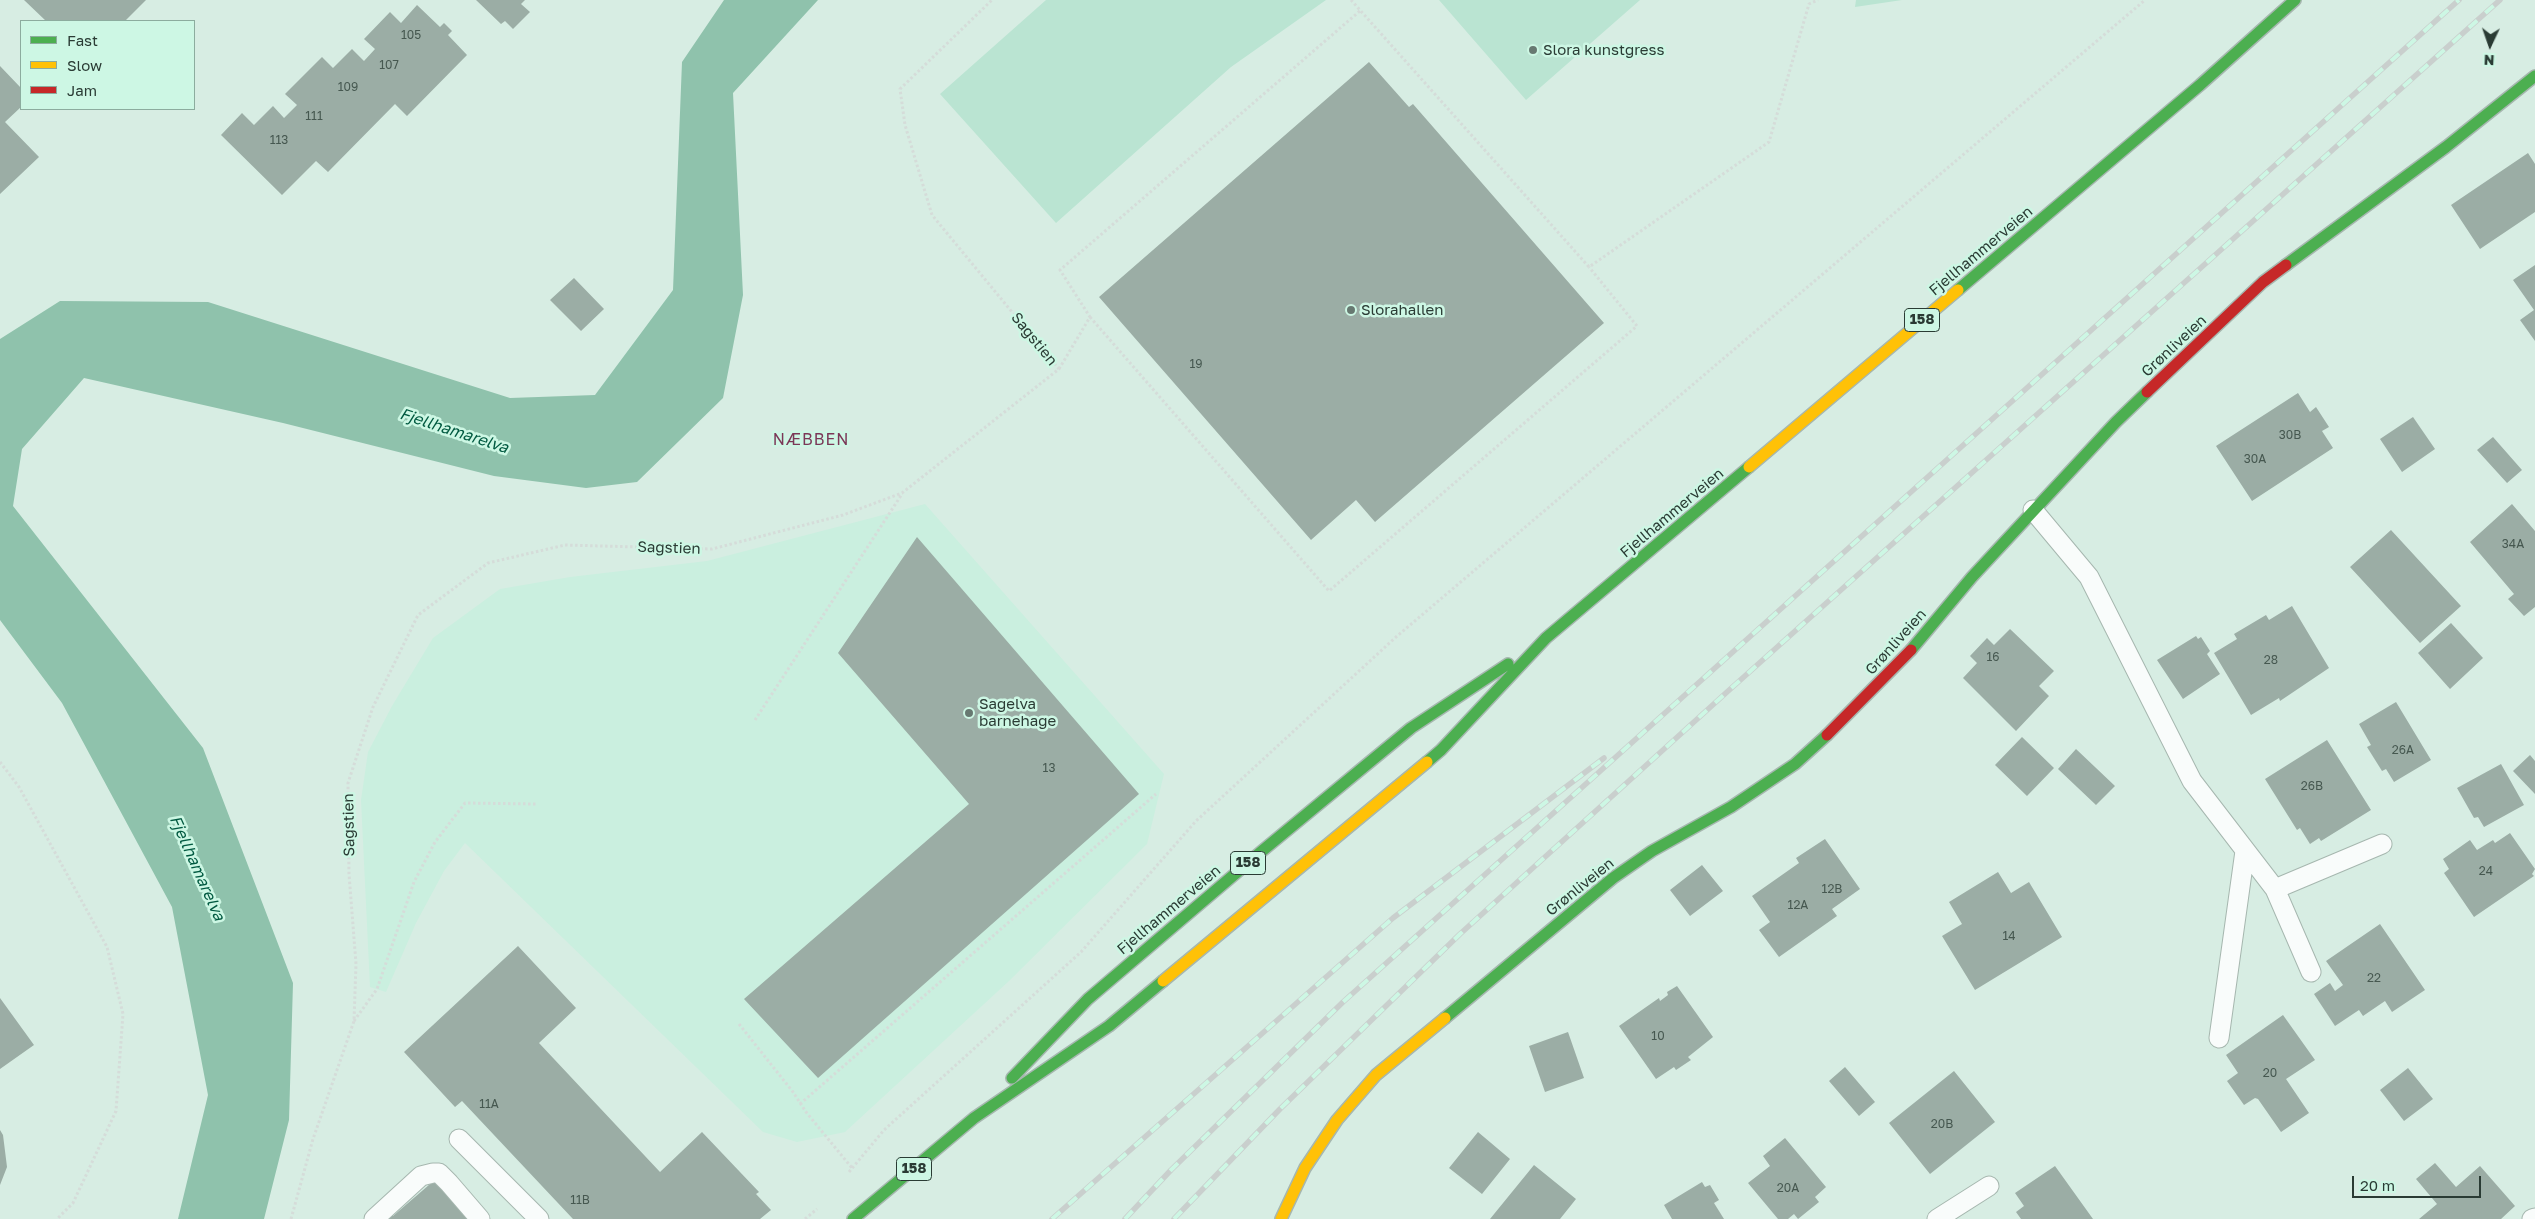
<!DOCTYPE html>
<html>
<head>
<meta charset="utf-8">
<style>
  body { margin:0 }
  #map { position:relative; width:2535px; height:1219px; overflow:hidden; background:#d7ede3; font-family:"Golos Text",sans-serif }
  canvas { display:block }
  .legend { position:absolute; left:20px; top:20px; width:175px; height:90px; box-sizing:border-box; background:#cdf7e4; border:1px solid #8cac9e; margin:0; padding:6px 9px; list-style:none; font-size:15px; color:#2a3b34 }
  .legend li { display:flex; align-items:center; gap:10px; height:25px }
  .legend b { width:25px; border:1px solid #8cac9e }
  .north { position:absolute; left:2465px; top:20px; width:50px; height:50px; -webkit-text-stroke:4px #cdf7e4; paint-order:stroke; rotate:183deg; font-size:14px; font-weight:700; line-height:20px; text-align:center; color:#2a3b34 }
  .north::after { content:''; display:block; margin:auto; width:18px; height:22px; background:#2a3b34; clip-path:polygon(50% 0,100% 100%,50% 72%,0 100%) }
  .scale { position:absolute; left:2352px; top:1176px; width:129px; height:22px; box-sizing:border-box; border:2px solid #2a3b34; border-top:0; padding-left:6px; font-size:15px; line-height:18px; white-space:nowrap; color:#2a3b34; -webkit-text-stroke:4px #cdf7e4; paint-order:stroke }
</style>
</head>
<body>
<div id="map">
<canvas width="2535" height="1219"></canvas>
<ul class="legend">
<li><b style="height:6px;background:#4caf50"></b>Fast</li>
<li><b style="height:6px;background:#ffc107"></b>Slow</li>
<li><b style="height:6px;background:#c62828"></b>Jam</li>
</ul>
<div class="north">N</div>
<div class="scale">20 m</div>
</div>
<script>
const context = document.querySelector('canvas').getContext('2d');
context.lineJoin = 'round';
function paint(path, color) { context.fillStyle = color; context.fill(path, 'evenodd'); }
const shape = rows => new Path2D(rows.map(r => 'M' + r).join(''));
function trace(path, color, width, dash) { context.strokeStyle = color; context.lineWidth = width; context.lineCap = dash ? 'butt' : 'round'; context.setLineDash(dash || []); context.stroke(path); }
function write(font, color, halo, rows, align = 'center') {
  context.font = font + ' "Golos Text",sans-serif'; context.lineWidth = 5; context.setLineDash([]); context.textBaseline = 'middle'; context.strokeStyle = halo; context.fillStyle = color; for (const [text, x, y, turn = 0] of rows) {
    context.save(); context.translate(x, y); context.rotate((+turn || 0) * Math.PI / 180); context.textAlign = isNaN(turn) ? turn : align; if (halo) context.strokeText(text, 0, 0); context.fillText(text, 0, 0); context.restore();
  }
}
const built = shape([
  [925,504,1164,774,1147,844,1009,981,845,1132,797,1142,763,1132,465,843,444,871,416,923,386,992,370,987,361,800,368,752,392,706,433,638,500,589,570,577,707,561]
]);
const green = shape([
  [1046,0,1326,0,1231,67,1056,223,940,94],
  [1439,0,1640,0,1526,100],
  [1856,0,1902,0,1855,7]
]);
const water = shape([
  [724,0,818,0,733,93,743,295,723,398,637,482,586,488,494,476,283,423,84,378,22,449,13,506,203,748,293,983,289,1120,264,1219,178,1219,208,1095,172,907,62,703,0,620,0,339,60,301,208,302,510,398,595,395,673,290,682,62]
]);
const building = shape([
  [24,0,146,0,125,21,46,21],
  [476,0,525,0,521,4,530,12,513,29,505,21,501,24],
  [417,5,440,27,444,23,452,31,448,35,467,55,407,116,395,104,328,172,316,161,282,195,221,135,242,113,254,125,273,106,284,118,297,105,285,94,322,57,333,68,352,49,364,61,375,49,364,39,390,12,401,23],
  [1369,62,1409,107,1413,104,1604,323,1375,522,1356,500,1311,540,1099,297],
  [0,66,21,88,21,107,5,122,39,157,0,194],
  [2528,153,2535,164,2535,212,2480,249,2451,205],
  [2535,265,2535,341,2520,320,2534,310,2513,280],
  [574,278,604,309,581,331,550,300],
  [2298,393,2310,412,2316,407,2329,427,2322,431,2333,448,2252,501,2216,446],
  [2413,417,2435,449,2402,472,2380,439],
  [2493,437,2522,470,2507,483,2477,450],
  [2512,504,2535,531,2535,607,2524,616,2508,599,2514,594,2470,542],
  [2391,530,2461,606,2420,643,2350,567],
  [917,537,1139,794,818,1078,744,999,969,804,838,653],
  [2292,606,2329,668,2280,701,2279,698,2251,715,2214,653,2237,639,2234,634,2266,615,2269,620],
  [2451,623,2483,658,2450,689,2418,653],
  [2010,629,2054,671,2039,686,2049,696,2016,731,1963,678,1977,663,1970,656,1987,638,1994,645],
  [2196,636,2198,639,2201,637,2210,651,2207,654,2220,674,2183,699,2157,660],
  [2396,702,2431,760,2394,782,2386,769,2382,771,2367,747,2371,745,2359,724],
  [2022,737,2054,768,2027,796,1995,765],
  [2327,740,2371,810,2321,841,2319,838,2310,844,2300,828,2297,830,2265,779],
  [2076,749,2115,786,2096,805,2058,769],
  [2530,755,2535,761,2535,794,2513,771],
  [2501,764,2524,805,2484,827,2478,817,2474,818,2457,788],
  [2510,833,2535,869,2532,874,2534,876,2474,917,2444,873,2449,869,2443,859,2470,840,2477,850,2493,840,2495,843],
  [1825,839,1860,889,1832,909,1837,916,1779,957,1759,930,1770,922,1752,896,1799,863,1796,858],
  [1702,865,1723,891,1690,916,1670,890],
  [1998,872,2011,893,2029,882,2062,937,1975,990,1942,936,1962,924,1949,902],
  [2380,924,2425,990,2392,1012,2385,1001,2363,1016,2359,1010,2335,1026,2314,994,2330,983,2335,991,2343,985,2326,961],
  [518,946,576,1008,539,1043,660,1172,702,1132,759,1192,756,1194,771,1210,760,1219,573,1219,462,1101,455,1107,404,1052],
  [1677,986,1713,1037,1688,1057,1691,1060,1676,1070,1674,1067,1656,1079,1619,1026,1659,998,1660,1001,1668,995,1667,992],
  [0,998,34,1045,0,1069],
  [2283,1015,2315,1060,2286,1079,2309,1113,2281,1132,2258,1099,2255,1098,2244,1105,2227,1081,2238,1073,2226,1055],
  [1568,1032,1584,1078,1545,1092,1529,1046],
  [1845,1067,1875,1102,1859,1116,1829,1081],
  [2408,1068,2433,1099,2404,1121,2380,1090],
  [1954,1071,1995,1122,1930,1174,1889,1123],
  [0,1130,3,1135,7,1167,0,1185],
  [1478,1132,1510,1159,1482,1194,1449,1168],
  [1785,1138,1826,1187,1815,1197,1819,1202,1798,1219,1794,1214,1788,1219,1778,1219,1748,1183,1770,1166,1763,1156],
  [2435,1163,2456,1187,2480,1166,2515,1206,2501,1219,2419,1219,2437,1204,2416,1179],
  [1534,1165,1576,1199,1560,1219,1490,1219],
  [2055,1166,2093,1219,2021,1219,2016,1212,2024,1206,2015,1193],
  [437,1178,473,1219,385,1219,391,1214,393,1216],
  [1702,1182,1705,1187,1710,1185,1719,1200,1714,1203,1724,1219,1672,1219,1664,1205]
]);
const path = shape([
  [1351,0,1589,267,1769,142,1809,4,1818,0],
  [1090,317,1329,591,1637,326,1589,267],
  [1059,369,1090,317,1060,270,1361,10],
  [755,720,902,494],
  [0,762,19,787,107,947,123,1014,116,1111,73,1203,57,1219],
  [354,1021,377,989,414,882,435,842,465,803,536,804],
  [739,1024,793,1092,806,1112,852,1168],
  [800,1104,1156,794],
  [849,1172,884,1130,1081,952,1196,821,1396,637,2145,0],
  [291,1219,313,1139,354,1021,356,964,349,874,348,783,373,707,418,615,488,563,565,545,712,549,843,515,902,493,1059,369,932,215,905,125,900,89,992,0],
  [805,1219,817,1209]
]);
const lane = shape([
  [2033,510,2089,577,2192,781,2275,889,2382,844],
  [2275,889,2311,972],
  [2219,1038,2245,851],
  [459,1139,539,1219],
  [374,1219,421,1176,433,1173,439,1173,449,1183,480,1219],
  [1937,1219,1989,1186],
  [2532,1219,2535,1218]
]);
const fast = shape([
  [2286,265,2446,147,2535,76],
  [1958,290,2200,85,2295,0],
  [1911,650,1972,577,2116,422,2147,392],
  [1427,762,1441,750,1546,638,1749,467],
  [1445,1018,1613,878,1652,851,1731,807,1795,764,1827,735],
  [1012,1078,1088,999,1262,851,1411,728,1508,664],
  [853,1219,974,1118,1109,1026,1163,981]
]);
const slow = shape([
  [1749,467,1958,290],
  [1163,981,1427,762],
  [1281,1219,1305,1168,1337,1120,1376,1075,1445,1018]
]);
const jam = shape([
  [2147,392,2263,282,2286,265],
  [1827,735,1911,650]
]);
const rail = shape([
  [1052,1219,1393,918,1604,758],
  [1125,1219,1171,1170,1343,1002,2459,0],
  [1174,1219,1280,1109,1460,934,1727,692,2500,0]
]);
const markers = [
  [1533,50,5,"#677971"],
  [1351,310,5,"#677971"],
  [969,713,5,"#677971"]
];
const numberNames = [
  ["105",411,35],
  ["107",389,65],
  ["109",348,87],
  ["111",314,116],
  ["113",279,140],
  ["19",1196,364],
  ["30B",2290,435],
  ["30A",2255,459],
  ["34A",2513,544],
  ["16",1993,657],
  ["28",2271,660],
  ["26A",2403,750],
  ["13",1049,768],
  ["26B",2312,786],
  ["24",2486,871],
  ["12B",1832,889],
  ["12A",1798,905],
  ["14",2009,936],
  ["22",2374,978],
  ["10",1658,1036],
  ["20",2270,1073],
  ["11A",489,1104],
  ["20B",1942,1124],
  ["20A",1788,1188],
  ["11B",580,1200]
];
const shields = [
  [1922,320,35],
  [1248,863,35],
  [914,1169,35]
];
const shieldNames = [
  ["158",1922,320],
  ["158",1248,863],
  ["158",914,1169]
];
const poiNames = [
  ["Slora kunstgress",1543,50],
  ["Slorahallen",1361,310],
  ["Sagelva",979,704],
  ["barnehage",979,721]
];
const streetNames = [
  ["Fjellhammerveien",1981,251,-40],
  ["Sagstien",1034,339,51],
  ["Grønliveien",2174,346,-43],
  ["Fjellhammerveien",1672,513,-40],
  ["Sagstien",669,548,2],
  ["Grønliveien",1896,642,-48],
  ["Sagstien",349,825,-91],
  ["Grønliveien",1580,887,-39],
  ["Fjellhammerveien",1169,910,-40]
];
const waterNames = [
  ["Fjellhamarelva",454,431,18],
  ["Fjellhamarelva",197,868,66]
];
const neighbourhoodNames = [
  ["NÆBBEN",811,440]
];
paint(built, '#caefdf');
paint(green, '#bae4d2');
paint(water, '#8fc2ac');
paint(building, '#9bada5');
trace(lane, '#a6b7af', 21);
trace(fast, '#a6b7af', 14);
trace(slow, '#a6b7af', 14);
trace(jam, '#a6b7af', 14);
trace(path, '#d5dcd9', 3, [2.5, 2.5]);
trace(lane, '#f9fcfb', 19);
trace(fast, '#4caf50', 11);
trace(slow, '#ffc107', 11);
trace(jam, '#c62828', 11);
trace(rail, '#c9cfcd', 5.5);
trace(rail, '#cdf7e4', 4, [11]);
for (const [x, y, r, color] of markers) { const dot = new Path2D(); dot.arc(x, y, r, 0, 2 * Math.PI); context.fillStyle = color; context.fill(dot); trace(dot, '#cdf7e4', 2); }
write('12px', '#465850', null, numberNames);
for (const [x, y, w] of shields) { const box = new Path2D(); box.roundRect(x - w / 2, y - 11.5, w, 23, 4); context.fillStyle = '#cdf7e4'; context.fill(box); trace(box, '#2a3b34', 1); }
write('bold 14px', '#2a3b34', null, shieldNames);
write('15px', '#2a3b34', '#cdf7e4', poiNames, 'left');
write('15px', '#2a3b34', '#cdf7e4', streetNames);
write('italic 16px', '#025a41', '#cdf7e4', waterNames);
context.letterSpacing = '1px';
write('16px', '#7b3857', '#cdf7e4', neighbourhoodNames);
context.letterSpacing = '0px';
</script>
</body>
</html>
